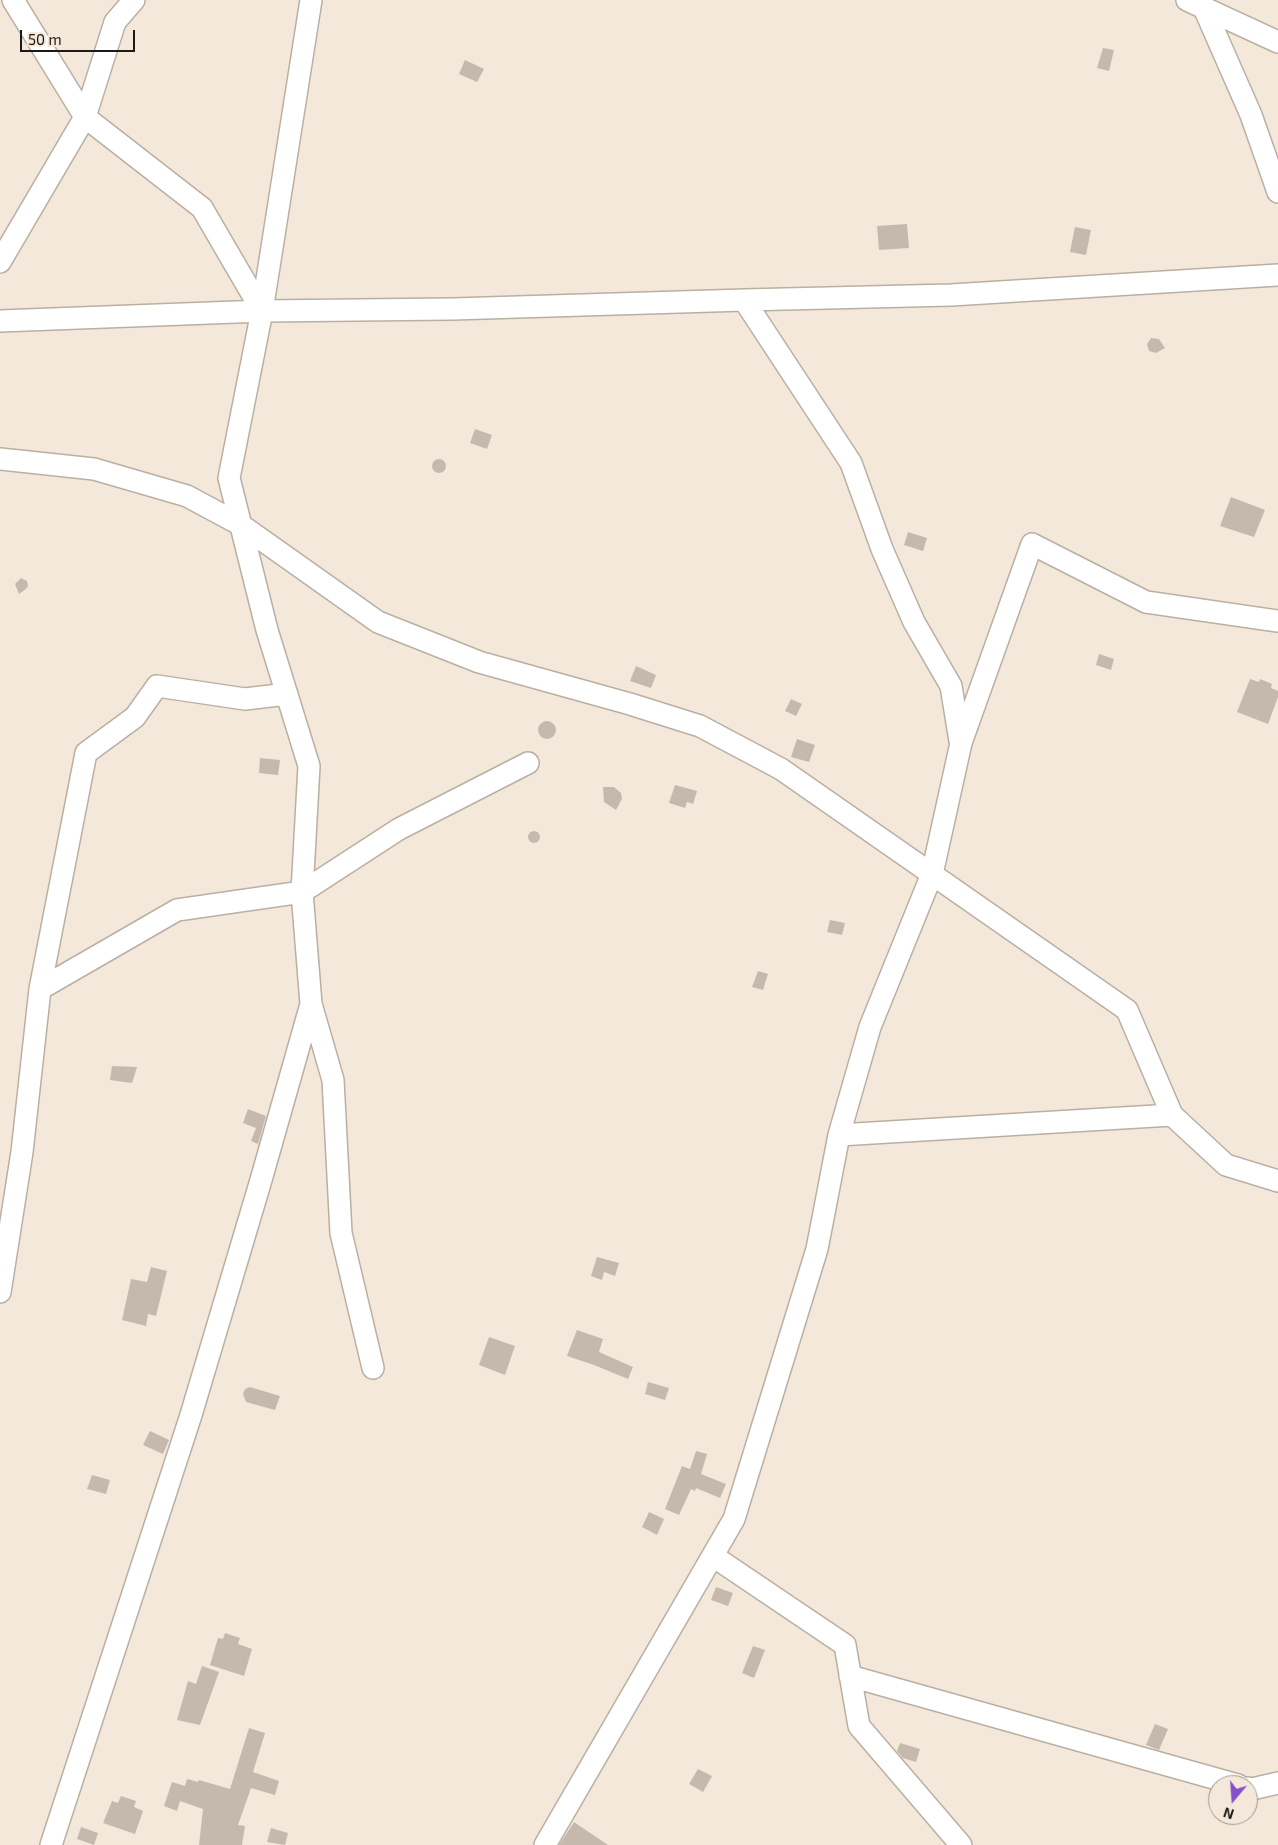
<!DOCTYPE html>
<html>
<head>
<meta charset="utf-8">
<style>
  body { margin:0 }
  #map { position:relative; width:1278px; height:1845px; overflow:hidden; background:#f4e8db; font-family:"Exo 2",sans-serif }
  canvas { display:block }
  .north { position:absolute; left:1208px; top:1775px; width:50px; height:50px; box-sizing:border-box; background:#f4e8db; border:1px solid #9e958c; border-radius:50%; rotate:198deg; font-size:14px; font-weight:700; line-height:20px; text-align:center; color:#1d1915 }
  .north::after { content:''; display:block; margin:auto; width:18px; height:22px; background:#8451c9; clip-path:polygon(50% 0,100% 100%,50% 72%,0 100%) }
  .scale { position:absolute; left:20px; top:30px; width:115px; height:22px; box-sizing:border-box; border:2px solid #1d1915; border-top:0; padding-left:6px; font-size:15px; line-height:18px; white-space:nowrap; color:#1d1915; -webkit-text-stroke:4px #f4e8db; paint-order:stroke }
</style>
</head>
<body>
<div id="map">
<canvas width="1278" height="1845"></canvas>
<div class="north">N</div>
<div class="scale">50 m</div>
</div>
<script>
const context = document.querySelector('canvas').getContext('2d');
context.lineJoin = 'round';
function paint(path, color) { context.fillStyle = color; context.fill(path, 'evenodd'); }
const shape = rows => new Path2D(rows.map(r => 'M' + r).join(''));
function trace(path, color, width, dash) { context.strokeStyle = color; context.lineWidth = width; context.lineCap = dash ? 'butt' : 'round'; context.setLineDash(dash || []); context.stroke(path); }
const building = shape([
  [1103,48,1114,50,1109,71,1097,68],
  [465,60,484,69,477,82,459,74],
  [907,224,909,248,879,250,877,226],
  [1075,227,1091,230,1086,255,1070,252],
  [1151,338,1159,339,1165,348,1156,353,1149,351,1147,344],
  [475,429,492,435,487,449,470,443],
  '432 466a7 7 0 1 1 14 0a7 7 0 1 1-14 0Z',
  [1231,497,1265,510,1254,537,1220,526],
  [908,532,927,538,923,551,904,545],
  [21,578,27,581,28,585,27,588,19,594,15,584],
  [1099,654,1114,659,1111,670,1096,665],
  [636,666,656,675,651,688,630,681],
  [1250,679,1259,682,1260,679,1272,684,1271,688,1278,691,1278,697,1268,724,1237,712],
  [791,699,802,704,796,716,785,711],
  '538 730a9 9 0 1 1 18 0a9 9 0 1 1-18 0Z',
  [797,739,815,745,809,762,791,757],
  [260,758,280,760,278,775,259,773],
  [675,785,697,791,693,804,687,802,685,808,669,803],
  [603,787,614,787,621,793,622,799,616,810,604,802],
  '528 837a6 6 0 1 1 12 0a6 6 0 1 1-12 0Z',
  [830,920,845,923,842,935,827,932],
  [758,971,768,974,763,990,752,987],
  [112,1066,137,1067,132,1083,110,1080],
  [248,1109,266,1116,258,1144,251,1141,256,1128,243,1123],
  [597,1257,619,1263,615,1276,604,1272,602,1280,591,1276],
  [151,1267,167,1271,156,1316,148,1314,146,1326,122,1320,131,1279,147,1282],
  [577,1330,603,1339,599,1352,633,1367,628,1379,594,1365,567,1356],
  [489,1337,515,1346,505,1375,479,1365],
  [648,1382,669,1388,665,1400,645,1394],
  [250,1387,280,1396,275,1410,246,1402,243,1394,245,1389],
  [150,1431,169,1440,163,1454,143,1445],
  [696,1451,707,1454,701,1474,726,1484,720,1498,696,1488,695,1491,691,1489,679,1515,665,1509,682,1466,690,1469],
  [92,1475,110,1480,106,1494,87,1489],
  [649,1512,664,1519,657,1535,642,1527],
  [716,1587,733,1593,728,1606,711,1600],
  [225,1633,240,1638,238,1644,252,1649,244,1676,210,1665,218,1638,223,1639],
  [753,1646,765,1650,754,1678,742,1673],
  [202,1666,219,1672,200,1725,177,1720,188,1681,196,1684],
  [1155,1724,1168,1729,1159,1750,1146,1745],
  [249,1728,265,1733,253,1772,279,1781,275,1795,251,1788,238,1825,245,1826,242,1845,199,1845,203,1809,180,1801,177,1811,164,1806,172,1782,185,1786,187,1779,198,1782,199,1780,230,1789],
  [900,1743,920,1749,916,1762,903,1758,897,1751],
  [698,1769,712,1776,703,1792,689,1784],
  [121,1796,136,1801,134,1807,143,1811,135,1834,103,1823,112,1801,118,1803],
  [574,1822,608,1845,559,1845],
  [81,1827,98,1833,94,1845,77,1839],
  [271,1828,288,1833,285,1845,267,1842]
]);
const minor = shape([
  [13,0,85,117,202,208,262,311],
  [1187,0,1278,42],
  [1204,8,1251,115,1278,192],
  [0,262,85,117,115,22,134,0],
  [744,300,851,463,882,549,914,622,951,686,960,741],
  [0,321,262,311,453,309,744,300,951,295,1278,275],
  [0,459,94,469,187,496,241,525,378,622,479,662,630,704,700,726,781,769,1127,1010,1172,1115],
  [40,989,177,910,302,892,399,829,528,763],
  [311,1004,333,1080,341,1233,373,1368],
  [839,1135,1172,1115,1226,1165,1278,1181],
  [0,1292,22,1152,40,989,86,753,135,717,157,686,245,699,287,694],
  [713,1556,845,1645,859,1726,961,1845],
  [850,1676,1238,1785],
  [1248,1788,1252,1789,1278,1783],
  [51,1845,191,1415,261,1180,311,1004,302,892,309,766,267,630,229,478,262,311,311,0],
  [545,1845,734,1519,817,1249,839,1135,870,1027,932,874,961,743,1032,544,1146,602,1278,621]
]);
paint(building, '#c5b9ad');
trace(minor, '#baafa3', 24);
trace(minor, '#fff', 21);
</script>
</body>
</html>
